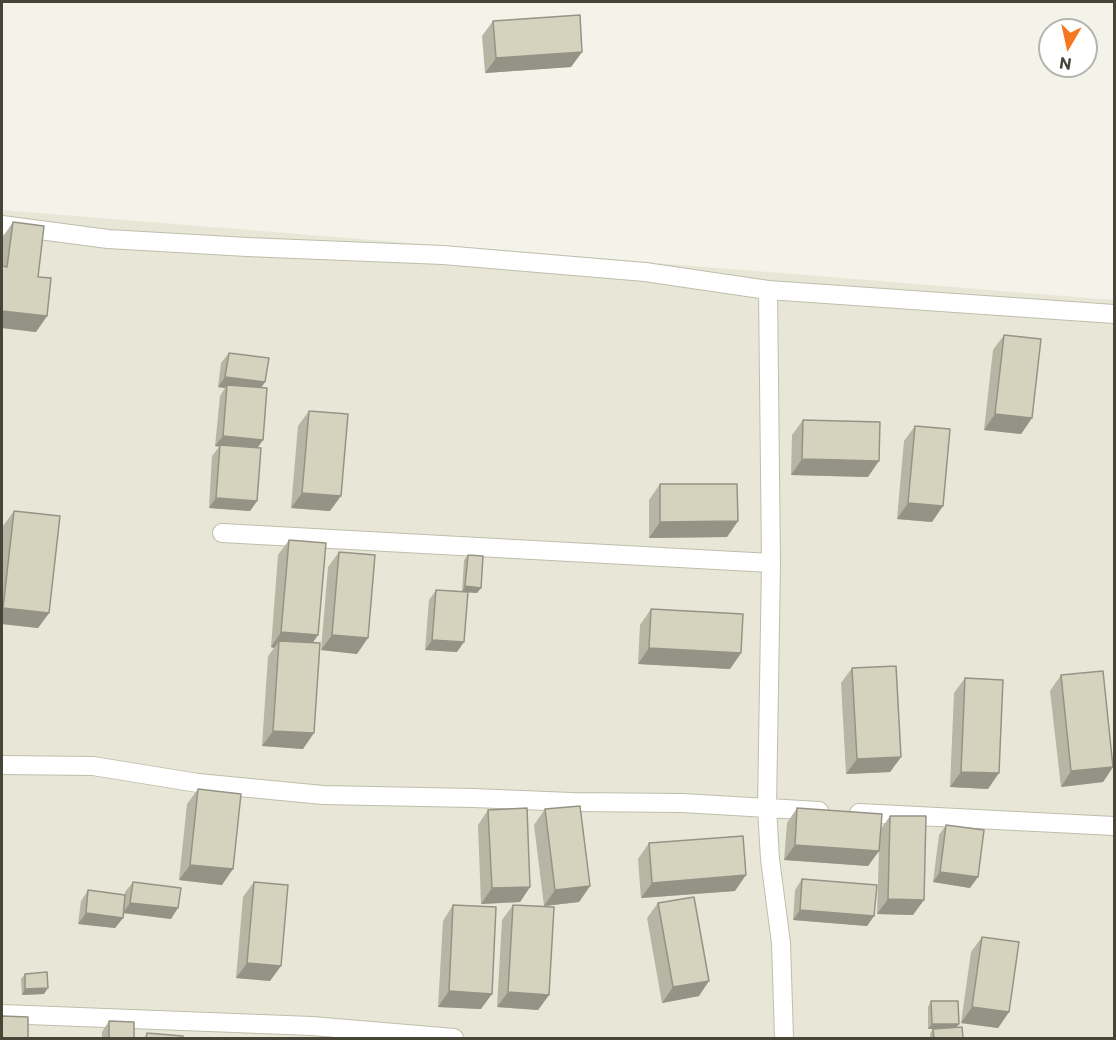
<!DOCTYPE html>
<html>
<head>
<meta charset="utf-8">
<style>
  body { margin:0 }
  #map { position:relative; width:1116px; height:1040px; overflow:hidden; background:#f4f3e9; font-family:Commissioner,sans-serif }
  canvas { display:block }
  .frame { position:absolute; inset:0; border:3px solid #474537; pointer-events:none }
  .north { position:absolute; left:1038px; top:18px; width:60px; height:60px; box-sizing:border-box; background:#fff; border:2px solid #b5b5af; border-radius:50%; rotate:189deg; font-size:16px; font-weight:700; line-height:24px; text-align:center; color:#474537 }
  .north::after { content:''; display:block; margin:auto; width:21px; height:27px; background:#f5771f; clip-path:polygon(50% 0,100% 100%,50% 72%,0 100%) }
</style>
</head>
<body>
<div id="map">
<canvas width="1116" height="1040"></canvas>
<div class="frame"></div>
<div class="north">N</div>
</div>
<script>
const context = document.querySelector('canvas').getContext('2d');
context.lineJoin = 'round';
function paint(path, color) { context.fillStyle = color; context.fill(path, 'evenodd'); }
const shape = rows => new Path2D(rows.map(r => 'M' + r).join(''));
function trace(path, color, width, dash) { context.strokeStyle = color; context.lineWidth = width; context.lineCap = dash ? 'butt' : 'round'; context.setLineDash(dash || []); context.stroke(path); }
const residential = shape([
  [2,210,1114,300,1114,1038,2,1038]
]);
const street = shape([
  [2,225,108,239,247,247,443,255,645,272,768,290,771,563,767,808,770,859,781,943,784,1038],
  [768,290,1114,314],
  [222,533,771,563],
  [2,765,93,766,198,783,323,795,473,798,571,802,682,803,819,811],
  [859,813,1114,826],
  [2,1014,312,1026,454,1038]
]);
const wall = shape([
  [493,21,582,52,571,67,485,73,482,36],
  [13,222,38,277,47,316,36,332,2,328,2,238],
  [1004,335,1032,418,1021,434,984,430,993,350],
  [229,353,261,388,257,448,257,501,250,511,209,508,212,456,219,447,215,446,220,396,225,388,218,387,221,363],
  [309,411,330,511,291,508,298,426],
  [803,420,868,477,791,475,792,435],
  [915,426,932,522,897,519,904,441],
  [660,484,738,521,727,537,649,538,649,500],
  [14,511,49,613,38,628,2,624,2,540,3,526],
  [289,540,313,643,303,749,262,746,268,656,274,648,271,647,278,555],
  [339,552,357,654,321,650,328,567],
  [468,555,481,588,477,593,468,592,457,652,425,650,429,600,436,590,462,592,464,560],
  [651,609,741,653,730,669,638,664,640,625],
  [852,668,901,757,890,772,846,774,841,683],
  [1061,675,1113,767,1103,782,1061,787,1050,691],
  [965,678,988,789,950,787,954,693],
  [198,789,222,885,179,880,187,804],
  [797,808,881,829,890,816,913,915,877,914,879,851,868,866,784,860,787,823],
  [545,809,590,886,579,902,544,906,534,825],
  [488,810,530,887,520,902,481,904,478,825],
  [946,825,970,888,933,882,939,835],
  [649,843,735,891,641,898,638,859],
  [802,879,874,916,867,926,793,920,795,890],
  [133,882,171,919,123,913,123,918,115,928,78,924,81,901,88,890,125,895,125,892],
  [254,882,270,981,236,978,243,897],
  [658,903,699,996,662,1003,647,918],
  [453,905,481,1009,438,1007,443,921],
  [513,905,549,995,538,1010,497,1007,502,920],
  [982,937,1009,1012,998,1028,961,1023,971,952],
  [25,974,44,994,22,995,21,979],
  [931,1001,959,1024,956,1027,963,1038,930,1038,930,1034,933,1029,928,1029,928,1007],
  [109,1021,134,1038,102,1038,102,1032]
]);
const shadedWall = shape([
  [582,52,571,67,485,73,496,58],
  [2,311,47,316,36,332,2,328],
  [225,377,265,382,258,393,227,385,225,388,218,387],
  [995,414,1032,418,1021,434,984,430],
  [223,436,263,440,256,450,215,446],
  [802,459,879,461,868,477,791,475],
  [302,493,341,496,330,511,291,508],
  [216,498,257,501,250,511,209,508],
  [908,503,943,506,932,522,897,519],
  [738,521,727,537,649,538,660,522],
  [465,586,481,588,477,593,462,592],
  [3,608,49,613,38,628,2,624,2,610],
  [281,632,318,635,308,650,279,641,274,648,271,647],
  [332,635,368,638,357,654,321,650],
  [432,640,464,642,457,652,425,650],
  [649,648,741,653,730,669,638,664],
  [273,731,314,733,303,749,262,746],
  [901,757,890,772,846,774,857,759],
  [1113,767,1103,782,1061,787,1071,771],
  [961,772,999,773,988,789,950,787],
  [795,845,879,851,868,866,784,860],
  [190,865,233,869,222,885,179,880],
  [940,872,978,877,970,888,933,882],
  [746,875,735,891,641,898,652,883],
  [590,886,579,902,544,906,555,890],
  [530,887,520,902,481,904,492,888],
  [888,899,924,900,913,915,877,914],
  [130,903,178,908,171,919,123,913],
  [800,910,874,916,867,926,793,920],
  [86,913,123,918,115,928,78,924],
  [247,963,281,966,270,981,236,978],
  [709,981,699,996,662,1003,673,987],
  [48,988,44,994,22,995,25,989],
  [449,991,492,994,481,1009,438,1007],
  [508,992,549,995,538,1010,497,1007],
  [972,1007,1009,1012,998,1028,961,1023],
  [932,1024,959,1024,955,1029,928,1029]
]);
const building = shape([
  [580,15,582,52,496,58,493,21,580,15],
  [13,222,44,226,38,277,51,278,47,316,2,311,2,266,7,267,13,222],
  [1004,335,1041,339,1032,418,995,414,1004,335],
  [229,353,269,358,265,382,225,377,229,353],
  [227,385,267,388,263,440,223,436,227,385],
  [309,411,348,414,341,496,302,493,309,411],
  [803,420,880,422,879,461,802,459,803,420],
  [915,426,950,429,943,506,908,503,915,426],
  [220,445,261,448,257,501,216,498,220,445],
  [660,484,737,484,738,521,660,522,660,484],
  [14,511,60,516,49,613,3,608,14,511],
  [289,540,326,543,318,635,281,632,289,540],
  [339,552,375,555,368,638,332,635,339,552],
  [468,555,483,556,481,588,465,586,468,555],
  [436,590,468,592,464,642,432,640,436,590],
  [651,609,743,614,741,653,649,648,651,609],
  [279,641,320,643,314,733,273,731,279,641],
  [896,666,901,757,857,759,852,668,896,666],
  [1103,671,1113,767,1071,771,1061,675,1103,671],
  [965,678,1003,680,999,773,961,772,965,678],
  [198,789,241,794,233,869,190,865,198,789],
  [580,806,590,886,555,890,545,809,580,806],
  [527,808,530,887,492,888,488,810,527,808],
  [797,808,882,814,879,851,795,845,797,808],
  [890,816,926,816,924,900,888,899,890,816],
  [946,825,984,830,978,877,940,872,946,825],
  [743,836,746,875,652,883,649,843,743,836],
  [802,879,877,885,874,916,800,910,802,879],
  [133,882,181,888,178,908,130,903,133,882],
  [254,882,288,885,281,966,247,963,254,882],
  [88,890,125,895,123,918,86,913,88,890],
  [694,897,709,981,673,987,658,903,694,897],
  [453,905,496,907,492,994,449,991,453,905],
  [513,905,554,907,549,995,508,992,513,905],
  [982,937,1019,942,1009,1012,972,1007,982,937],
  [47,972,48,988,25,989,25,974,47,972],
  [931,1001,958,1001,959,1024,932,1024,931,1001],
  [2,1016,28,1017,28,1038,2,1038,2,1016],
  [109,1021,134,1022,134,1038,109,1038,109,1021],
  [962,1027,963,1038,934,1038,933,1029,962,1027],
  [147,1033,183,1036,183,1038,146,1038,147,1033]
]);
paint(residential, '#e8e7d7');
trace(street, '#bfbeab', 20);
trace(street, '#fff', 18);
paint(wall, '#b7b5a3');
paint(shadedWall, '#959385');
paint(building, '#d5d2be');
trace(building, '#959385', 1.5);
</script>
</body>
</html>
